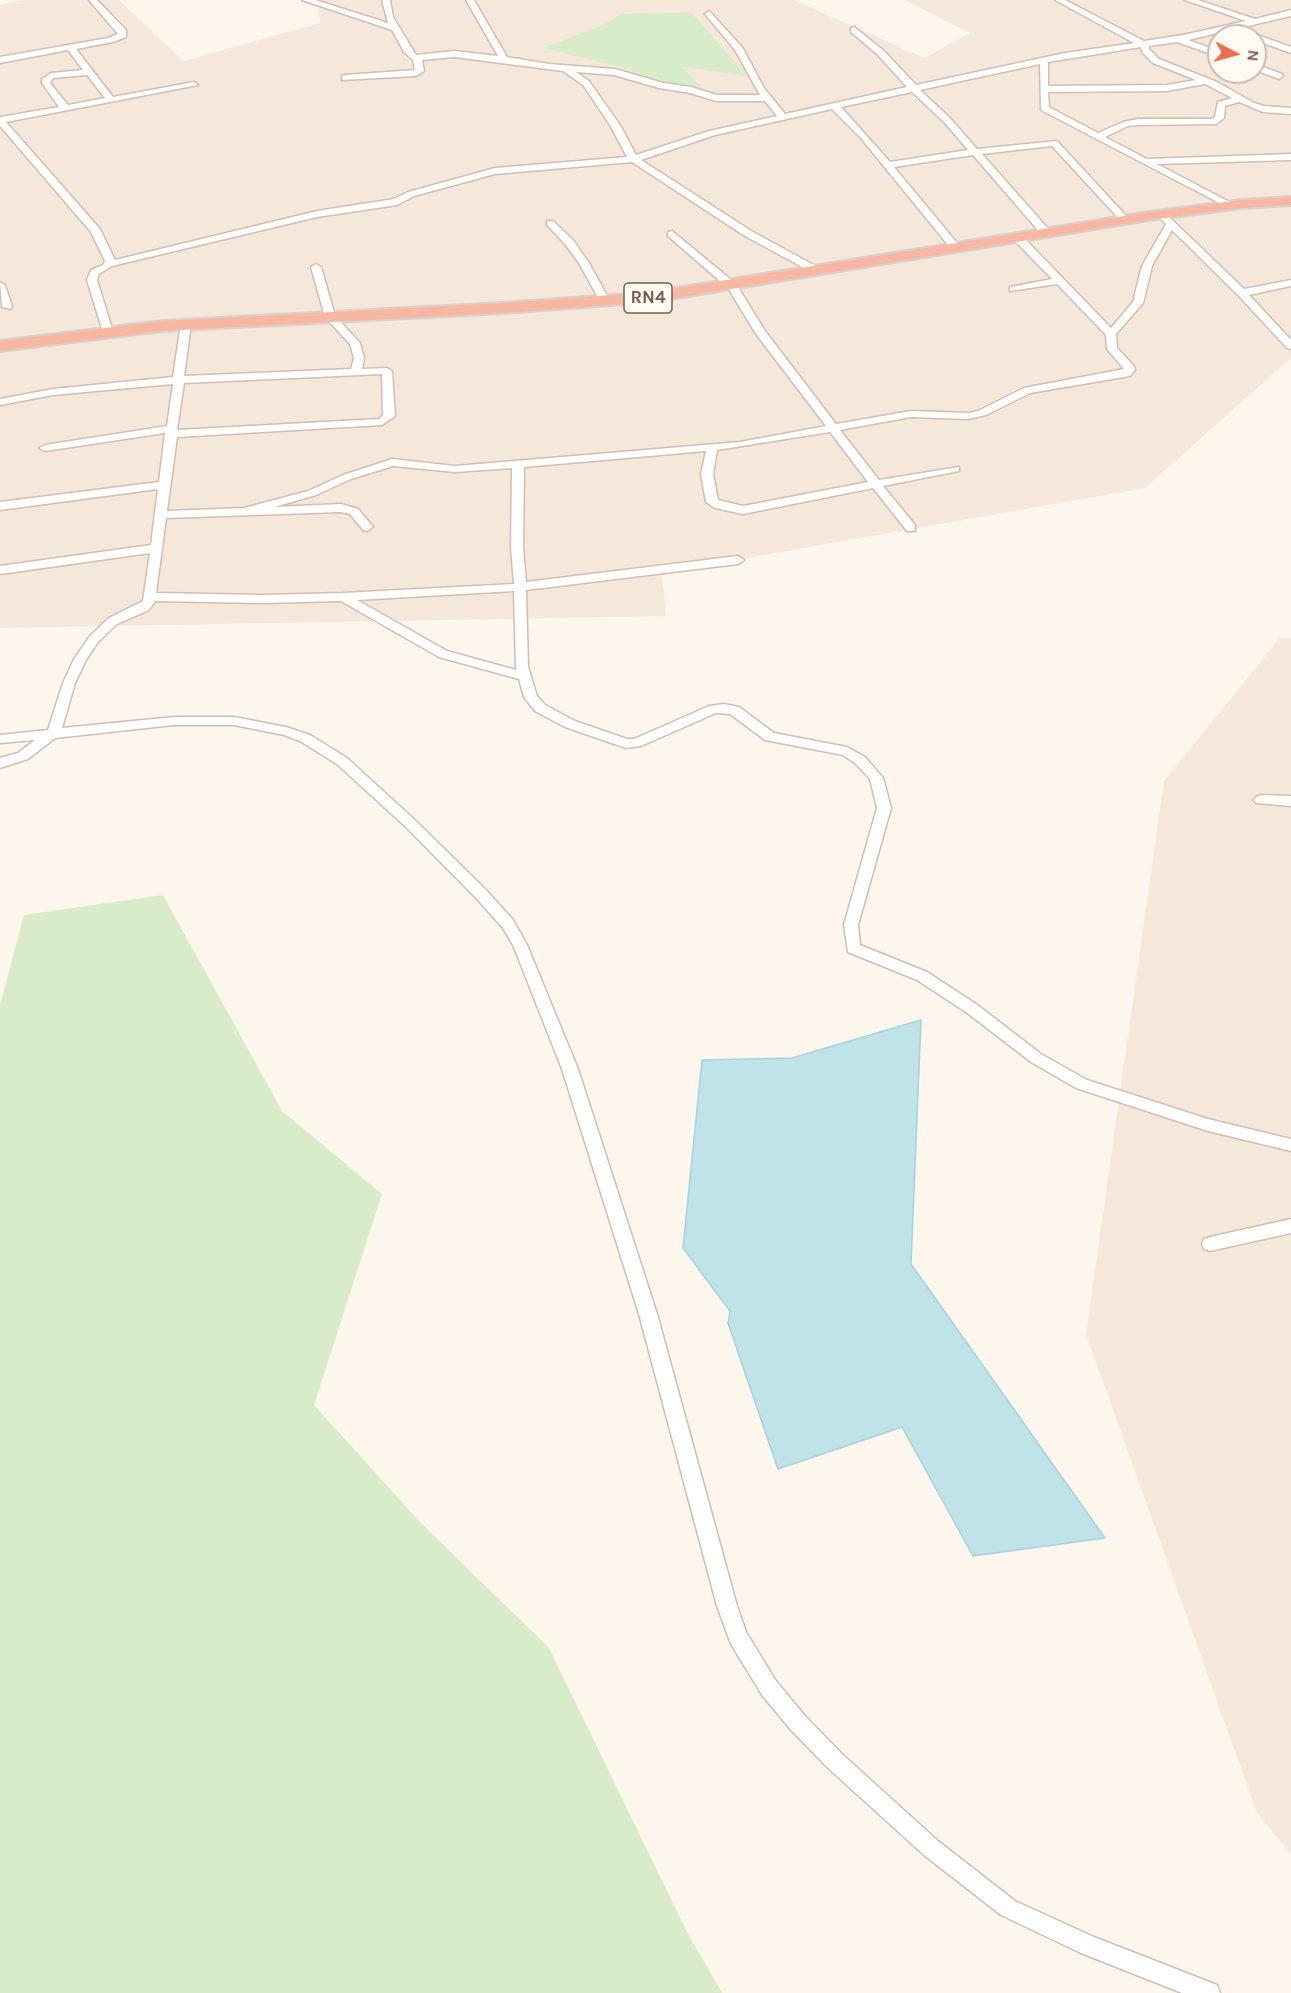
<!DOCTYPE html>
<html>
<head>
<meta charset="utf-8">
<style>
  body { margin:0 }
  #map { position:relative; width:1291px; height:1993px; overflow:hidden; background:#fdf6ec; font-family:Karla,sans-serif }
  canvas { display:block }
  .north { position:absolute; left:1207px; top:24px; width:60px; height:60px; box-sizing:border-box; background:#fffaf3; border:2px solid #cabbb1; border-radius:50%; rotate:96deg; font-size:16px; font-weight:700; line-height:24px; text-align:center; color:#7a5c4d }
  .north::after { content:''; display:block; margin:auto; width:21px; height:27px; background:#e76f51; clip-path:polygon(50% 0,100% 100%,50% 72%,0 100%) }
</style>
</head>
<body>
<div id="map">
<canvas width="1291" height="1993"></canvas>
<div class="north">N</div>
</div>
<script>
const context = document.querySelector('canvas').getContext('2d');
context.lineJoin = 'round';
function paint(path, color) { context.fillStyle = color; context.fill(path, 'evenodd'); }
const shape = rows => new Path2D(rows.map(r => 'M' + r).join(''));
function trace(path, color, width, dash) { context.strokeStyle = color; context.lineWidth = width; context.lineCap = dash ? 'butt' : 'round'; context.setLineDash(dash || []); context.stroke(path); }
function write(font, color, halo, rows, align = 'center') {
  context.font = font + ' Karla,sans-serif'; context.lineWidth = 5; context.setLineDash([]); context.textBaseline = 'middle'; context.strokeStyle = halo; context.fillStyle = color; for (const [text, x, y, turn = 0] of rows) {
    context.save(); context.translate(x, y); context.rotate((+turn || 0) * Math.PI / 180); context.textAlign = isNaN(turn) ? turn : align; if (halo) context.strokeText(text, 0, 0); context.fillText(text, 0, 0); context.restore();
  }
}
const residential = shape([
  [23,0,119,0,183,61,320,23,318,0,794,0,924,58,970,33,905,0,1291,0,1291,358,1145,488,662,573,666,616,0,628,0,5],
  [1219,36,1255,36,1255,72,1219,72],
  [1280,638,1291,638,1291,1854,1257,1813,1086,1334,1164,781]
]);
const green = shape([
  [691,12,747,76,683,67,715,102,620,67,542,48,606,24,620,14],
  [163,895,282,1111,382,1194,314,1405,420,1522,549,1648,685,1928,722,1993,0,1993,0,1005,24,915]
]);
const water = shape([
  [921,1020,911,1264,1105,1538,973,1556,902,1427,778,1469,728,1323,730,1311,683,1248,702,1060,792,1058,921,1020]
]);
const minor = shape([
  [89,0,97,0,126,30,126,37,113,42,76,49,113,97,194,82,198,85,6,122,100,229,115,260,317,211,394,199,408,192,495,168,627,157,610,125,583,85,563,71,454,57,422,60,424,71,416,76,342,80,342,76,345,75,415,70,413,60,404,52,392,30,302,0,315,0,388,23,382,0,390,0,393,17,416,55,454,51,498,56,466,0,474,0,507,57,549,64,615,69,663,83,691,87,717,95,760,95,735,50,705,14,709,11,742,47,764,88,785,114,907,87,878,55,851,32,851,28,854,27,884,51,916,85,1065,53,1134,43,1055,0,1065,0,1144,41,1183,35,1246,21,1185,0,1198,0,1255,19,1291,10,1291,16,1188,40,1219,51,1219,57,1177,42,1149,46,1149,49,1159,59,1217,82,1254,103,1264,106,1291,108,1291,114,1263,112,1239,102,1225,106,1224,118,1216,124,1138,125,1128,126,1105,137,1147,159,1291,154,1291,160,1157,164,1237,206,1229,208,1041,110,1040,64,920,90,950,118,977,149,1057,141,1128,218,1128,222,1122,222,1052,146,982,154,1051,232,1052,234,1047,237,1043,236,973,155,894,167,962,249,953,251,860,137,832,109,715,135,641,160,753,232,823,270,823,274,815,274,745,236,632,162,495,174,414,196,397,205,317,217,112,266,99,274,97,280,113,332,108,335,103,332,87,280,91,270,103,265,105,261,91,232,0,126,0,117,59,107,42,83,42,79,51,73,83,70,68,50,0,63,0,57,108,38,118,34,89,0],
  [1141,47,1142,52,1153,63,1196,80,1167,85,1048,86,1048,62,1141,47],
  [576,72,614,75,659,88,690,93,716,101,765,101,777,116,709,131,636,155,620,125,589,81,576,72],
  [87,75,105,98,68,105,50,83,53,78,87,75],
  [1205,84,1232,98,1218,102,1215,117,1211,119,1138,119,1123,122,1098,133,1049,107,1048,92,1167,91,1205,84],
  [912,92,944,122,968,150,890,162,841,107,912,92],
  [1255,34,1291,47,1291,53,1255,40,1255,36,1251,36,1255,34],
  [1255,64,1282,74,1283,76,1279,79,1255,70,1255,64],
  [1161,215,1167,215,1244,289,1291,280,1291,286,1249,295,1291,340,1291,349,1287,348,1238,295,1172,230,1152,266,1143,303,1116,334,1117,348,1134,366,1135,370,1130,376,1030,393,986,415,969,419,911,417,840,430,879,480,959,467,959,471,883,486,915,525,915,531,907,531,873,488,743,514,715,508,706,502,701,474,706,451,524,467,523,548,526,582,738,556,744,560,738,564,526,590,528,667,537,696,545,705,575,721,627,739,634,739,709,706,724,704,739,707,774,733,847,747,865,757,883,778,891,808,858,925,860,945,927,972,976,1004,1041,1054,1087,1080,1208,1119,1291,1139,1291,1151,1208,1131,1076,1088,1031,1062,966,1012,917,980,848,952,844,925,877,808,870,779,855,763,843,755,765,740,730,714,716,713,641,746,626,748,565,727,535,711,524,697,519,679,439,657,341,601,263,603,155,601,149,610,117,624,98,642,86,660,75,683,62,728,174,717,234,717,286,727,310,735,347,758,417,822,487,891,513,920,527,945,578,1069,657,1314,737,1606,746,1632,776,1681,805,1716,842,1754,938,1841,1015,1901,1094,1937,1217,1985,1220,1993,1182,1993,1081,1953,1001,1915,924,1855,828,1768,791,1730,762,1695,731,1644,717,1606,639,1314,562,1069,513,945,503,928,477,899,407,828,337,764,300,741,284,735,234,725,174,725,55,738,28,759,0,768,0,758,18,753,35,740,0,743,0,735,48,730,63,683,74,659,90,636,109,618,143,601,150,553,0,574,0,566,151,545,158,489,0,510,0,502,159,482,165,433,45,451,39,448,45,445,167,426,173,384,53,395,0,405,0,399,53,389,173,377,181,324,186,321,191,324,184,376,351,369,354,358,350,344,325,317,311,267,316,264,321,267,335,316,360,343,364,358,362,369,387,368,392,371,395,416,382,425,177,437,167,511,244,508,308,491,343,475,392,459,455,466,740,442,826,426,756,334,728,288,668,236,668,232,672,231,736,284,765,331,836,424,911,411,969,413,978,411,1024,388,1124,369,1107,349,1106,335,1057,284,1010,291,1010,287,1052,279,1014,240,1014,236,1022,236,1111,328,1133,302,1142,266,1166,224,1159,217,1161,215],
  [382,374,383,415,379,419,177,430,184,383,382,374],
  [830,432,868,482,743,506,718,500,713,474,717,450,830,432],
  [393,466,455,472,512,468,511,548,514,584,343,593,263,595,156,593,166,518,341,512,350,514,363,530,367,531,373,527,358,509,341,504,274,507,316,495,351,479,393,466],
  [514,591,516,670,447,651,357,600,514,591],
  [547,221,553,221,573,240,589,263,610,301,609,303,601,303,579,263,565,244,547,225,547,221],
  [0,282,5,285,12,307,11,309,2,307,0,282],
  [1261,795,1291,796,1291,806,1256,803,1254,800,1256,797,1261,795],
  [1291,1219,1291,1233,1210,1251,1204,1249,1202,1244,1204,1239,1210,1237,1291,1219]
]);
const highway = shape([
  [1291,197,1291,205,1242,208,1149,220,652,302,503,313,162,331,0,351,0,341,162,321,503,303,652,292,1149,212,1242,200,1291,197]
]);
const shields = [
  [648,298,48]
];
const shieldNames = [
  ["RN4",648,298]
];
paint(residential, '#f5e8da');
paint(green, '#d8ecc9');
paint(water, '#bfe3e8');
trace(water, '#a5d3da', 1.5);
trace(minor, '#d1beb0', 3);
trace(highway, '#dad1cd', 4);
paint(minor, '#fff');
paint(highway, '#f7b7a3');
for (const [x, y, w] of shields) { const box = new Path2D(); box.roundRect(x - w / 2, y - 15, w, 30, 4.5); context.fillStyle = '#fffaf3'; context.fill(box); trace(box, '#7a5c4d', 1.5); }
write('bold 18px', '#7a5c4d', null, shieldNames);
</script>
</body>
</html>
